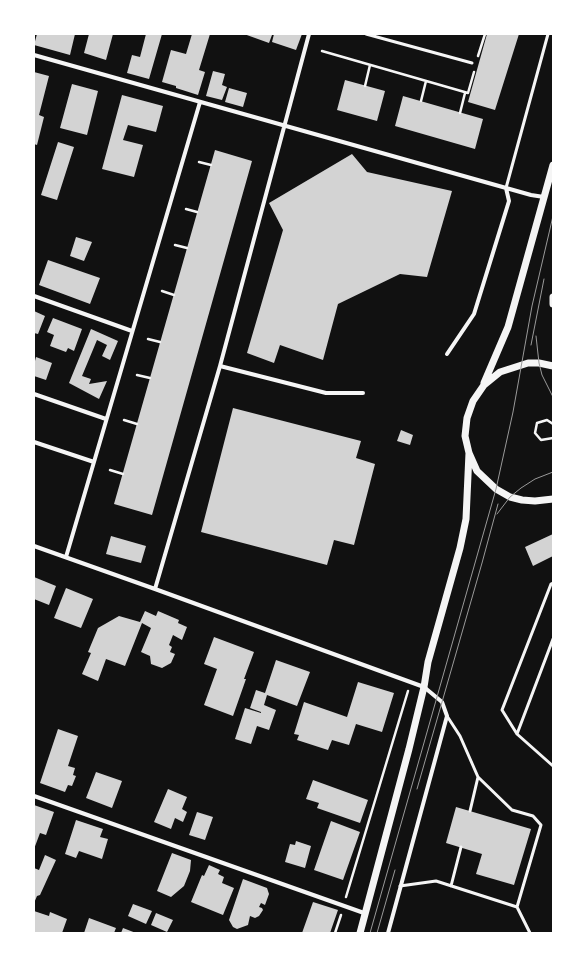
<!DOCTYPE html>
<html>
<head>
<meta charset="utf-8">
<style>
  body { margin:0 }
  #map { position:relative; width:587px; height:967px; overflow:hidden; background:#111; font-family:"Fira Sans",sans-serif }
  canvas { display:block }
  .frame { position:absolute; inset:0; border:35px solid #fff; pointer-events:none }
</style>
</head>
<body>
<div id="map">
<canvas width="587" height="967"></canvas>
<div class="frame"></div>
</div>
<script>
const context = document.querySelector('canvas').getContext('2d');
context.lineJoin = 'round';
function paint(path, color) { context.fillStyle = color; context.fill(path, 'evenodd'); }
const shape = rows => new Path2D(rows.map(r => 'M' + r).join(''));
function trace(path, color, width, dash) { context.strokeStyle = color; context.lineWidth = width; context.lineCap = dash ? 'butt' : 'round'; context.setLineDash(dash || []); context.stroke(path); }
const building = shape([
  [37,34,75,34,70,55,34,45],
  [89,34,113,34,106,60,84,53],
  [146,34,162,34,149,79,127,73,132,55,140,57],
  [192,34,210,34,199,70,205,72,198,95,176,88,176,86,162,82,171,50,186,54],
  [244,34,270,34,272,35,269,43],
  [274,34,302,34,296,50,272,42],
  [487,34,519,34,495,110,468,102],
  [213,71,225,74,222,85,227,87,222,100,206,96],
  [34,72,49,76,39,115,44,117,37,145,34,144],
  [345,80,385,91,377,121,337,110],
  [72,84,98,91,87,135,60,128],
  [229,88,247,93,243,107,225,102],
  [122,95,163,106,156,132,128,125,123,140,143,145,134,177,102,169],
  [403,96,483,119,475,149,395,126],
  [58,142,74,147,57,200,41,195],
  [215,150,252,161,152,515,114,504],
  [352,154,367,172,452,191,427,277,400,274,338,304,323,360,280,345,274,363,247,353,283,230,269,203],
  [76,237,92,242,84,261,70,256],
  [48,260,100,278,90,304,39,285],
  [34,311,45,316,38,334,34,333],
  [53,318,82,329,74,351,68,348,66,352,50,346,54,335,47,332],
  [91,329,118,341,110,360,102,356,107,345,97,340,82,376,91,379,89,384,107,381,99,399,69,383],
  [36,357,52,363,46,380,34,376,34,365],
  [233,408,361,441,356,458,375,464,354,545,334,540,327,565,201,532],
  [401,430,413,435,410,445,397,441],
  [553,534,553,556,533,566,525,547],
  [111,536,146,546,141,563,106,554],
  [34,577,56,586,49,605,34,599],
  [66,588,93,599,81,628,54,618],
  [145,611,156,616,158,611,179,620,178,623,187,627,182,640,173,635,169,645,172,647,170,652,175,654,171,663,162,668,151,664,150,656,141,652,151,628,142,623,125,666,106,659,98,681,82,674,91,653,88,652,98,628,119,616,140,622],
  [214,637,254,652,244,679,246,679,233,716,204,705,217,669,204,664],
  [276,660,310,672,297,706,267,695,264,705,276,710,269,730,257,726,251,744,235,739,245,708,261,713,261,712,250,708,256,690,265,693],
  [358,682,394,693,382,732,356,724,349,745,332,740,328,750,297,740,299,735,294,734,304,702,347,717],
  [58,729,78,736,68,766,75,768,73,775,76,776,72,786,68,785,65,792,40,783],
  [96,772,122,781,112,808,86,798],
  [313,780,368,800,360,823,317,808,319,803,306,799],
  [168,789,187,797,182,809,187,812,183,822,175,818,171,829,154,822],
  [34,805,54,812,46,835,40,833,34,849],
  [456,807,531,829,514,885,476,874,482,854,446,843],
  [197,812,213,817,205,840,189,835],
  [76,820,103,829,100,837,108,839,102,859,79,851,76,858,65,854],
  [331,821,360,832,343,880,314,870],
  [296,841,311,846,305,868,285,862,290,844,295,845],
  [172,853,191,860,190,871,184,886,171,897,157,891],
  [45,855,56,860,40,895,37,896,34,903,34,868,39,870],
  [209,865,220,870,218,874,224,877,222,883,234,888,223,915,191,902,202,875,204,876],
  [243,879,267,888,269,894,265,905,261,903,259,907,262,908,263,910,259,916,255,918,250,916,248,925,237,929,233,927,229,920],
  [313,902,338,910,330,933,302,933],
  [133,904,152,911,146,924,128,916],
  [34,911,49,916,50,912,67,919,62,933,34,933],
  [156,913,173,920,167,932,151,925],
  [89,918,116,928,114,933,84,933],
  [123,928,136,933,121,933]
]);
const path = shape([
  [322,51,468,93,474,72],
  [478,56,485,34],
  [365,86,370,65],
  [421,101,426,81],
  [460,113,465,93],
  [199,162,211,165],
  [186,209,197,212],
  [175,245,187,248],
  [162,291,174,295],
  [148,339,160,342],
  [137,375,150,378],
  [124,420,137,424],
  [553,424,547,420,537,423,535,433,541,440,553,438],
  [110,470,123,474],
  [346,897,408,691],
  [335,933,341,915]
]);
const service = shape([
  [366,34,472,63],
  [506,188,548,34],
  [553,583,551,584,502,710,517,734,553,766],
  [447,716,460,736,478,777,512,810,533,816,541,825,517,907,530,933],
  [517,734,553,639],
  [470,811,478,777],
  [400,886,436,881,517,907],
  [451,886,461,847]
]);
const minor = shape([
  [34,55,531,195,544,197],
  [34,296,132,331],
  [447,354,474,314,509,201,506,188],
  [220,366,326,393,363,393],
  [34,394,106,419],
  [34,442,94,462],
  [34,546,155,589,424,687,442,702,447,716,388,933],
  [66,557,200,102],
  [155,589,220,366,309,34],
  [34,796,364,913]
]);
const tertiary = shape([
  [553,297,553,304],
  [553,366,539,363,528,363,500,372,484,385,473,401,467,418,465,436,469,453,477,471,496,489,510,497,522,500,535,501,553,499],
  [484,383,508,327,553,165],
  [360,933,409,749,424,687,428,662,460,548,466,519,469,453]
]);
const tram = shape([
  [536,336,539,363,542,375,553,397],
  [531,345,544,279],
  [497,514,510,497,521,488,535,479,553,472],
  [417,789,482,563,498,504],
  [370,933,496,489,513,412,532,306,553,216],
  [377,933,395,870]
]);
paint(building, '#d3d3d3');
trace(path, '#f5f5f5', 2.5);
trace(service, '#f5f5f5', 3);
trace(minor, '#f5f5f5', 4);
trace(tertiary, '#f5f5f5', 7);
trace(tram, '#9a9a9a', 1);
</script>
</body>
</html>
